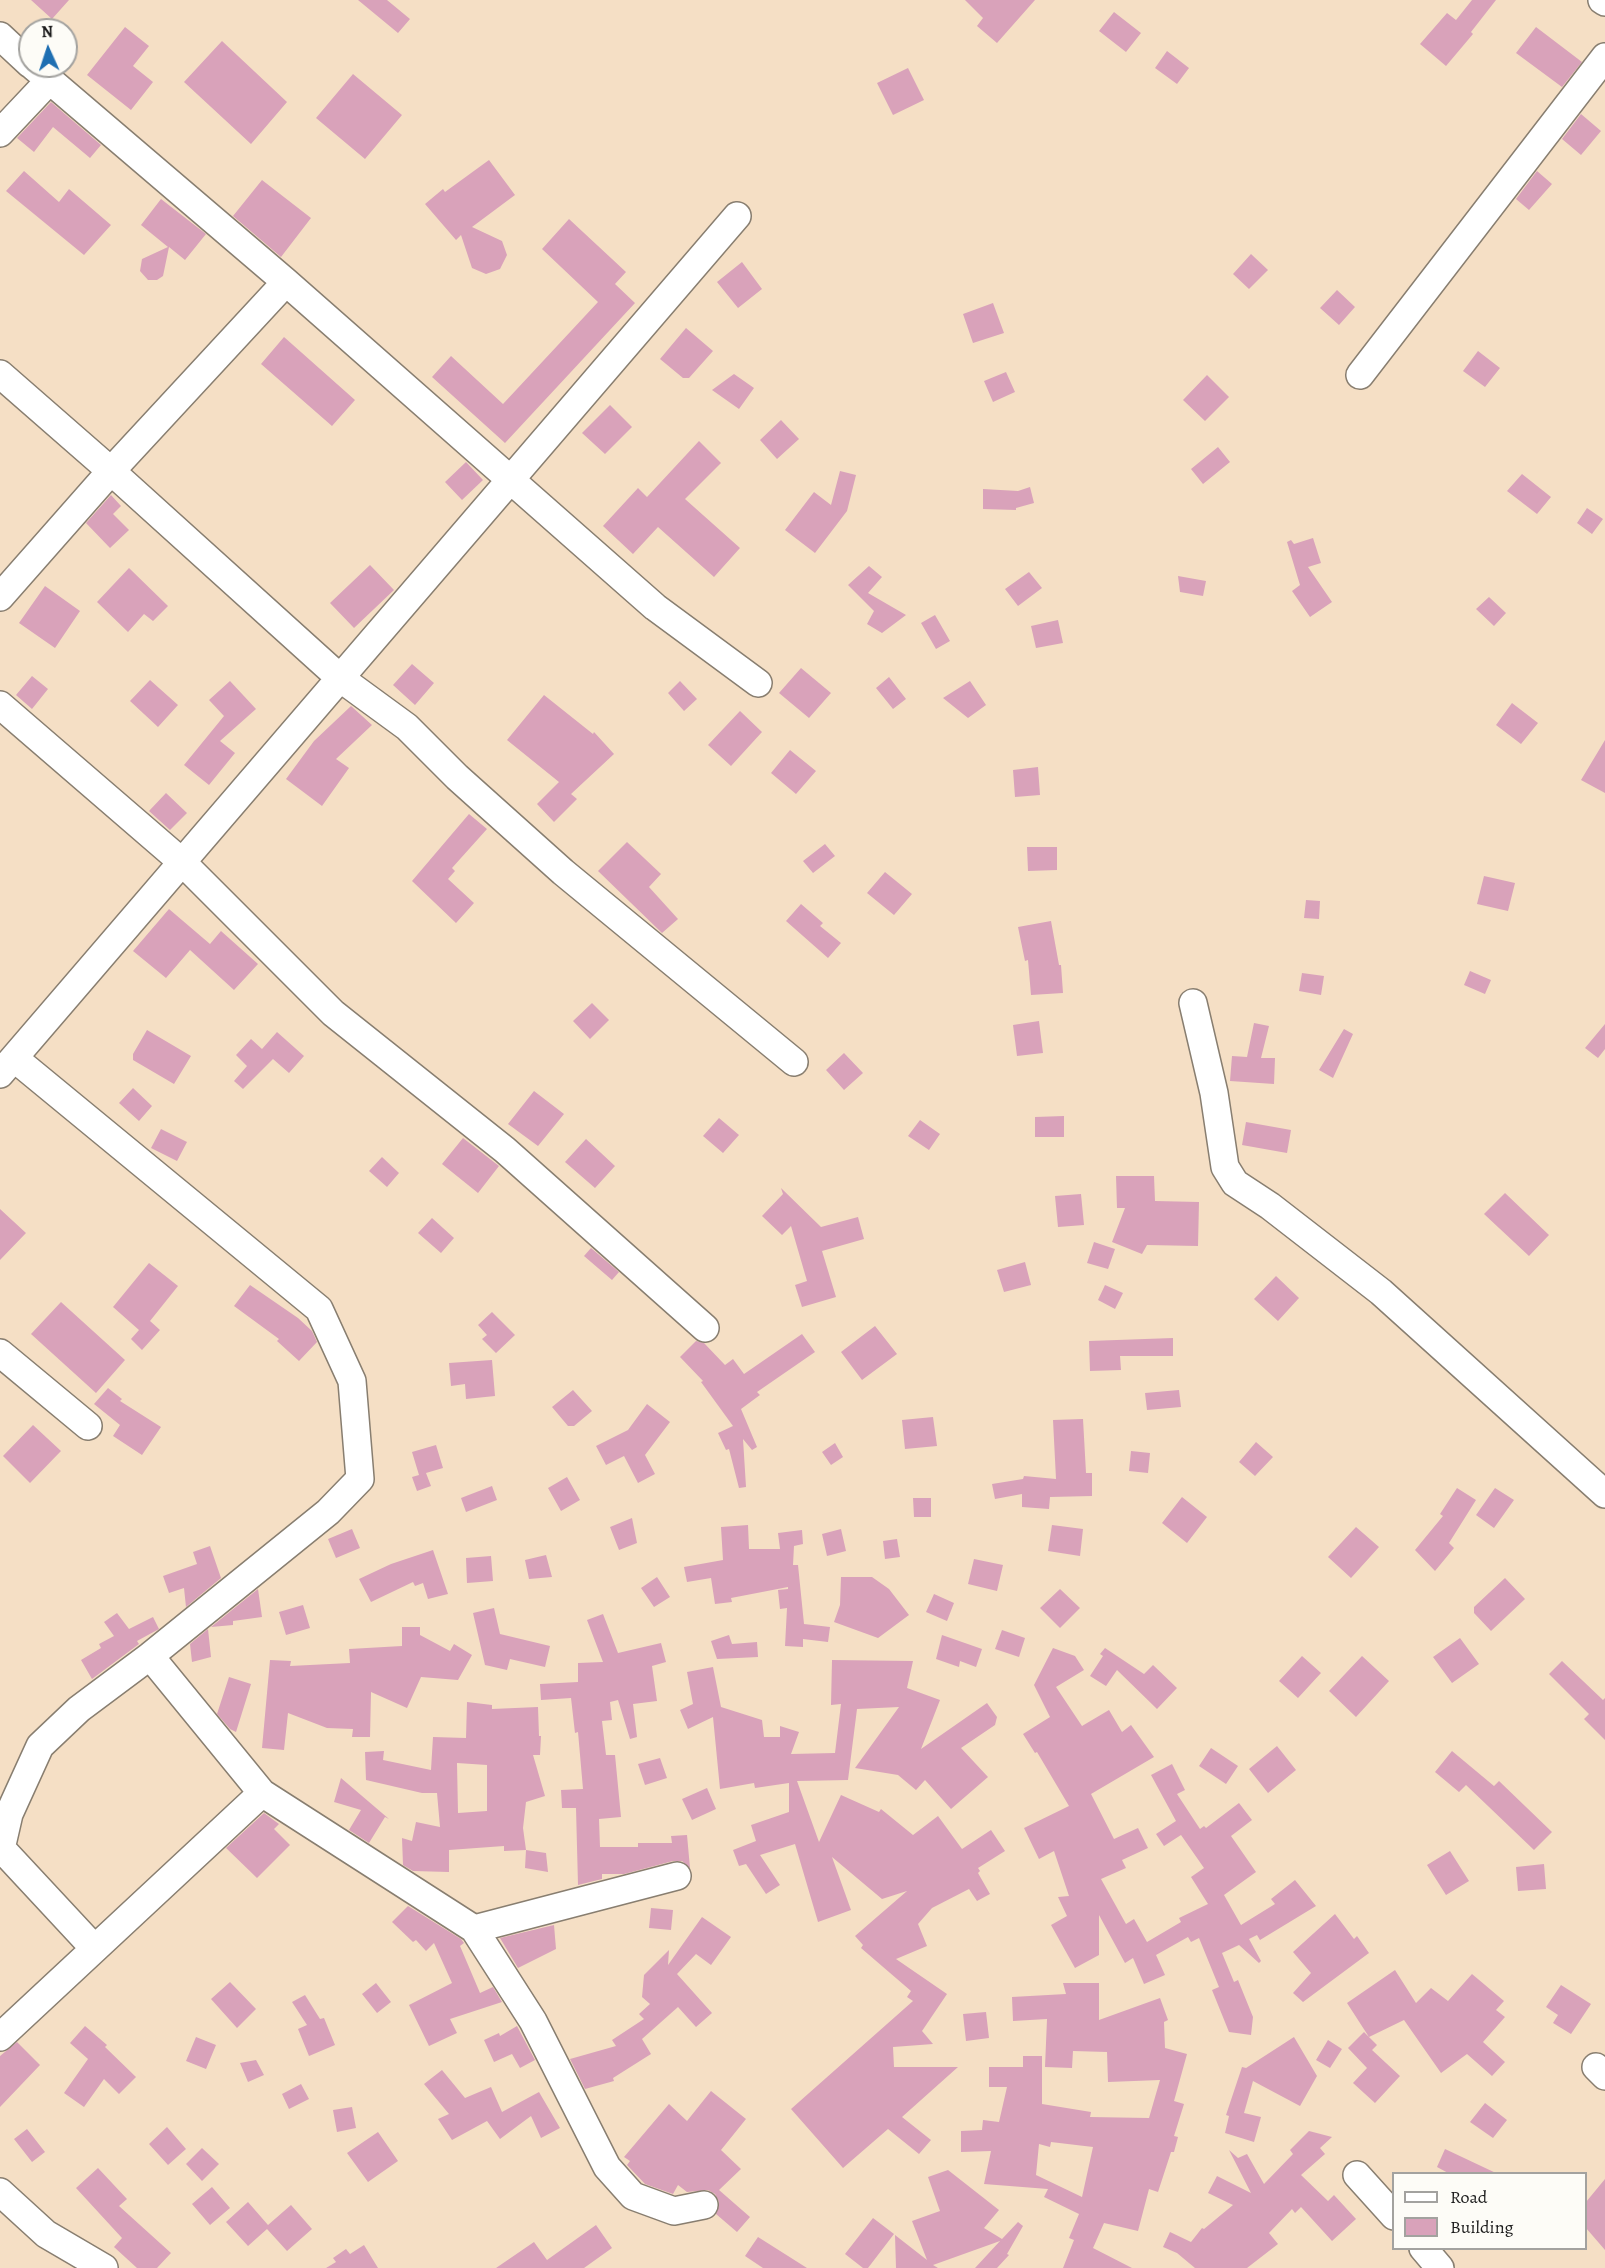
<!DOCTYPE html>
<html>
<head>
<meta charset="utf-8">
<style>
  body { margin:0 }
  #map { position:relative; width:1605px; height:2268px; overflow:hidden; background:#f5dfc5; font-family:Alegreya,serif }
  canvas { display:block }
  .legend { position:absolute; left:1392px; top:2172px; width:195px; height:78px; box-sizing:border-box; background:#fdfcf7; border:2px solid #a3a29f; margin:0; padding:8px 10px; list-style:none; font-size:18px; color:#1c1c1c }
  .legend li { display:flex; align-items:center; gap:12px; height:30px }
  .legend b { width:30px; border:2px solid #a3a29f }
  .north { position:absolute; left:18px; top:18px; width:60px; height:60px; box-sizing:border-box; background:#fdfcf7; border:2px solid #a3a29f; border-radius:50%; rotate:357deg; font-size:16px; font-weight:700; line-height:24px; text-align:center; color:#1c1c1c }
  .north::after { content:''; display:block; margin:auto; width:21px; height:27px; background:#1f6fb2; clip-path:polygon(50% 0,100% 100%,50% 72%,0 100%) }
</style>
</head>
<body>
<div id="map">
<canvas width="1605" height="2268"></canvas>
<ul class="legend">
<li><b style="height:8px;background:#fff"></b>Road</li>
<li><b style="height:16px;background:#d9a2ba"></b>Building</li>
</ul>
<div class="north">N</div>
</div>
<script>
const context = document.querySelector('canvas').getContext('2d');
context.lineJoin = 'round';
function paint(path, color) { context.fillStyle = color; context.fill(path, 'evenodd'); }
const shape = rows => new Path2D(rows.map(r => 'M' + r).join(''));
function trace(path, color, width, dash) { context.strokeStyle = color; context.lineWidth = width; context.lineCap = dash ? 'butt' : 'round'; context.setLineDash(dash || []); context.stroke(path); }
const building = shape([
  [31,0,69,0,52,19],
  [358,0,387,0,410,19,398,33],
  [965,0,1035,0,997,43,977,26,983,18],
  [1472,0,1496,0,1471,32,1473,34,1446,66,1420,44,1447,13,1456,20],
  [1114,12,1141,33,1126,52,1099,31],
  [125,27,149,46,133,66,153,82,131,110,87,75],
  [1536,27,1582,62,1562,87,1516,53],
  [222,41,287,102,251,144,184,82],
  [1167,51,1189,68,1177,84,1155,68],
  [908,68,924,100,893,115,877,83],
  [353,74,402,115,365,159,316,118],
  [51,102,101,145,90,158,53,127,34,152,17,138],
  [1581,114,1601,131,1581,155,1562,139],
  [489,160,515,195,472,227,502,241,507,255,500,269,486,274,472,268,461,235,456,240,425,204,443,189,445,192],
  [24,171,59,202,69,189,111,225,84,255,6,191],
  [1537,171,1552,184,1529,210,1516,199],
  [262,180,311,218,281,257,233,216],
  [161,199,206,234,185,260,169,247,163,276,157,280,148,280,140,271,142,259,168,247,141,225],
  [569,219,626,272,615,284,635,303,505,443,432,377,451,356,503,404,598,302,542,249],
  [1251,254,1268,270,1249,289,1233,274],
  [742,262,762,289,738,308,717,282],
  [1337,290,1355,307,1339,325,1320,308],
  [993,303,1004,333,973,343,963,314],
  [686,328,713,351,689,378,683,378,660,359],
  [284,337,355,400,332,426,261,364],
  [1478,351,1500,368,1485,387,1463,371],
  [1006,372,1015,392,993,402,984,381],
  [734,374,754,388,739,409,712,390],
  [1207,375,1229,397,1205,421,1183,400],
  [610,405,632,427,605,454,582,433],
  [781,420,799,439,777,459,760,440],
  [699,441,721,463,685,499,740,548,714,577,658,527,633,554,603,526,638,488,647,497],
  [1218,447,1230,462,1203,484,1191,469],
  [466,462,483,480,462,500,445,482],
  [840,471,856,475,847,511,815,553,785,530,814,492,831,505],
  [1522,474,1551,497,1537,514,1507,491],
  [1030,487,1034,503,1016,508,1016,510,983,509,983,489,1018,491],
  [111,495,121,506,113,514,129,530,110,548,86,523],
  [1587,508,1603,519,1592,534,1577,523],
  [1313,538,1321,563,1308,567,1332,602,1310,617,1292,591,1300,585,1287,542,1291,540,1294,544],
  [370,565,394,590,354,628,330,603],
  [869,566,882,577,868,593,906,615,882,633,867,624,874,611,848,585],
  [129,568,168,606,153,621,144,614,128,632,97,602],
  [1029,572,1042,588,1018,606,1005,589],
  [1178,576,1206,581,1203,596,1180,592],
  [45,586,80,611,55,648,19,623],
  [1489,597,1506,613,1494,626,1476,609],
  [935,615,950,641,936,649,921,623],
  [1058,620,1063,643,1036,648,1031,626],
  [412,664,434,683,415,705,393,685],
  [801,668,831,693,809,718,779,693],
  [32,676,48,689,32,709,16,695],
  [889,677,906,699,893,709,876,688],
  [150,680,178,705,158,727,130,701],
  [230,681,256,709,220,741,235,753,209,785,184,765,224,716,209,700],
  [680,681,697,699,684,711,668,693],
  [970,681,986,705,968,718,943,698],
  [544,695,593,734,594,732,614,754,571,794,577,799,554,822,537,804,559,782,507,740],
  [1512,703,1538,723,1521,744,1496,725],
  [351,706,372,725,336,759,349,768,322,806,286,779,314,741],
  [740,711,762,732,731,766,708,745],
  [1605,740,1605,793,1581,780],
  [790,750,816,771,796,794,771,773],
  [1038,767,1040,795,1015,797,1013,770],
  [166,793,187,813,170,830,149,811],
  [469,814,487,829,452,868,455,871,448,879,474,903,456,923,412,881],
  [627,842,661,874,649,887,678,919,662,933,598,871],
  [825,844,835,856,813,873,803,861],
  [1027,847,1057,847,1057,870,1028,871],
  [885,872,912,894,894,915,867,893],
  [1484,876,1515,883,1508,911,1477,904],
  [1306,900,1320,901,1319,919,1304,918],
  [801,904,823,923,820,926,841,943,828,958,786,921],
  [169,909,210,944,221,931,258,964,234,990,190,950,166,978,133,951],
  [1051,921,1059,965,1061,965,1063,993,1031,995,1028,960,1025,961,1018,927],
  [1470,971,1491,980,1485,994,1464,985],
  [1302,973,1324,976,1321,995,1299,991],
  [592,1003,609,1020,590,1039,573,1021],
  [1039,1021,1043,1053,1017,1056,1013,1025],
  [1254,1023,1269,1026,1261,1058,1275,1058,1274,1084,1230,1081,1232,1056,1247,1057],
  [1605,1024,1605,1049,1598,1058,1585,1048],
  [1344,1029,1353,1034,1333,1078,1319,1070],
  [147,1030,191,1056,174,1084,133,1060,133,1054],
  [277,1032,304,1056,289,1073,273,1059,243,1089,234,1081,247,1066,236,1055,251,1039,262,1049],
  [844,1053,863,1073,844,1090,826,1070],
  [133,1088,152,1106,139,1121,119,1103],
  [534,1091,564,1114,538,1146,508,1124],
  [1064,1116,1064,1137,1035,1137,1035,1117],
  [719,1118,739,1135,723,1153,703,1136],
  [920,1120,940,1134,929,1150,908,1136],
  [1246,1122,1291,1130,1287,1153,1242,1145],
  [161,1129,187,1142,177,1161,151,1148],
  [463,1138,499,1166,478,1193,442,1164],
  [586,1139,615,1166,595,1188,565,1162],
  [382,1157,399,1173,387,1187,369,1171],
  [1116,1176,1154,1176,1155,1201,1199,1202,1198,1246,1147,1245,1142,1254,1112,1242,1125,1208,1117,1208],
  [781,1188,821,1227,858,1217,864,1239,822,1251,836,1297,802,1307,795,1285,807,1281,791,1226,782,1235,762,1216,783,1194],
  [1505,1193,1549,1235,1529,1256,1484,1214],
  [1081,1194,1084,1225,1058,1227,1055,1196],
  [0,1209,26,1233,0,1260],
  [432,1218,454,1238,441,1253,418,1233],
  [1094,1242,1115,1249,1108,1269,1087,1263],
  [591,1248,619,1272,612,1280,584,1256],
  [1025,1262,1031,1285,1004,1292,997,1270],
  [149,1263,178,1286,150,1321,160,1330,142,1350,131,1339,139,1330,113,1307],
  [1276,1276,1299,1298,1278,1321,1254,1299],
  [250,1285,298,1318,312,1331,317,1342,299,1361,277,1341,279,1339,234,1306],
  [1105,1285,1123,1293,1115,1309,1098,1300],
  [61,1302,125,1360,96,1393,31,1334],
  [492,1312,515,1335,496,1353,482,1339,487,1335,478,1325],
  [875,1326,897,1354,862,1380,841,1352],
  [802,1334,815,1352,757,1392,760,1395,741,1409,757,1447,752,1450,743,1439,746,1487,739,1488,729,1449,726,1450,718,1433,733,1426,701,1382,703,1381,680,1357,696,1341,704,1343,725,1365,733,1359,744,1374],
  [1173,1338,1173,1356,1120,1356,1121,1370,1090,1371,1089,1341],
  [492,1360,495,1396,466,1399,465,1384,451,1386,449,1363],
  [108,1388,122,1399,120,1401,161,1427,142,1455,113,1436,120,1425,94,1404],
  [573,1390,592,1411,574,1426,568,1426,552,1407],
  [1179,1390,1181,1407,1147,1410,1145,1393],
  [647,1404,670,1422,645,1455,655,1474,638,1483,624,1456,606,1465,596,1446,628,1430],
  [933,1417,937,1446,905,1449,902,1420],
  [1083,1419,1086,1473,1092,1473,1092,1496,1050,1497,1049,1509,1022,1507,1022,1494,995,1499,992,1484,1023,1479,1024,1476,1056,1479,1053,1420],
  [33,1425,61,1451,30,1483,3,1456],
  [1256,1442,1273,1457,1255,1476,1239,1462],
  [835,1443,843,1457,831,1465,822,1452],
  [436,1445,443,1468,426,1473,431,1486,417,1491,412,1477,419,1475,412,1452],
  [1131,1451,1150,1453,1148,1473,1129,1471],
  [567,1477,580,1500,561,1511,548,1488],
  [492,1486,497,1500,466,1512,461,1498],
  [1457,1488,1476,1500,1449,1543,1454,1548,1435,1571,1415,1550,1443,1516,1440,1514],
  [1495,1488,1514,1500,1494,1528,1476,1515],
  [1182,1497,1207,1517,1187,1543,1162,1523],
  [913,1498,931,1498,931,1517,914,1517],
  [632,1518,637,1543,619,1550,610,1527],
  [748,1525,749,1549,780,1549,778,1533,802,1530,803,1544,794,1546,793,1565,798,1565,804,1624,830,1627,828,1642,803,1639,803,1647,785,1646,787,1608,780,1609,778,1590,788,1589,788,1587,731,1598,732,1602,715,1604,711,1578,687,1582,684,1567,723,1560,721,1527],
  [1052,1525,1083,1529,1080,1556,1048,1551],
  [1356,1527,1379,1547,1351,1578,1328,1557],
  [352,1529,360,1548,336,1558,328,1539],
  [841,1529,846,1551,827,1556,822,1534],
  [897,1539,900,1557,885,1559,883,1541],
  [210,1546,221,1578,186,1607,184,1588,169,1593,163,1576,197,1564,193,1552],
  [433,1550,448,1594,428,1599,423,1583,415,1586,413,1582,371,1602,359,1579,391,1564],
  [546,1555,552,1577,529,1579,525,1560],
  [491,1556,493,1581,467,1583,466,1558],
  [974,1559,1003,1565,997,1591,968,1584],
  [657,1577,670,1597,654,1607,641,1588],
  [841,1577,872,1577,889,1589,909,1615,878,1638,834,1622,840,1605],
  [1505,1578,1525,1599,1491,1631,1474,1613,1474,1607],
  [258,1589,262,1617,233,1621,233,1625,211,1627],
  [1060,1589,1080,1608,1060,1628,1040,1608],
  [934,1594,954,1603,947,1621,926,1612],
  [303,1605,310,1628,286,1635,279,1612],
  [494,1608,500,1634,550,1646,545,1667,510,1659,507,1670,485,1665,473,1613],
  [117,1613,129,1629,153,1617,159,1629,137,1641,139,1644,92,1679,81,1660,101,1648,99,1644,114,1636,104,1622],
  [603,1614,618,1653,661,1643,666,1662,652,1666,657,1701,633,1704,637,1737,630,1739,618,1700,610,1702,612,1720,602,1721,606,1755,615,1755,621,1817,599,1819,600,1847,638,1847,638,1843,672,1843,671,1836,687,1835,690,1868,682,1861,673,1861,624,1874,602,1874,602,1879,578,1885,576,1808,562,1808,561,1790,583,1789,578,1732,575,1733,571,1698,541,1700,540,1684,578,1682,578,1663,603,1662,587,1620],
  [402,1627,420,1627,420,1635,450,1651,454,1644,472,1655,458,1680,421,1677,407,1708,371,1692,370,1737,352,1737,353,1729,327,1728,288,1713,284,1750,262,1748,270,1660,291,1661,290,1666,350,1663,349,1649,402,1646],
  [208,1629,211,1657,192,1662,190,1644],
  [1002,1630,1025,1638,1019,1657,995,1649],
  [729,1635,732,1644,757,1642,758,1657,717,1659,711,1641],
  [942,1635,982,1649,976,1667,960,1661,959,1667,936,1659],
  [1460,1638,1479,1664,1452,1683,1433,1657],
  [1053,1648,1075,1656,1084,1670,1056,1687,1082,1726,1109,1710,1122,1732,1131,1725,1154,1757,1091,1794,1114,1839,1138,1828,1148,1848,1122,1860,1126,1868,1101,1879,1126,1924,1134,1919,1147,1942,1181,1922,1179,1918,1208,1904,1191,1877,1204,1868,1181,1835,1164,1846,1156,1834,1176,1821,1151,1775,1172,1764,1185,1790,1177,1794,1200,1829,1204,1826,1206,1828,1239,1803,1252,1820,1231,1836,1256,1872,1224,1895,1241,1925,1275,1904,1271,1899,1295,1880,1316,1906,1260,1940,1257,1935,1249,1939,1261,1961,1259,1963,1239,1945,1222,1953,1234,1982,1238,1980,1253,2017,1251,2035,1229,2032,1212,1990,1219,1987,1199,1938,1191,1942,1188,1937,1156,1955,1165,1975,1144,1984,1133,1958,1125,1963,1099,1915,1099,1955,1075,1968,1051,1925,1067,1916,1058,1897,1069,1896,1054,1851,1039,1859,1024,1828,1069,1806,1037,1752,1035,1753,1023,1734,1050,1717,1034,1685],
  [1105,1648,1144,1674,1153,1665,1177,1688,1157,1709,1117,1670,1106,1686,1090,1676,1103,1656,1100,1654],
  [1302,1656,1321,1673,1298,1698,1279,1681],
  [1362,1656,1389,1681,1356,1717,1329,1691],
  [832,1660,913,1661,907,1688,940,1700,921,1749,987,1703,997,1717,995,1725,961,1748,988,1777,951,1809,925,1780,916,1790,898,1775,855,1768,899,1707,857,1709,848,1780,797,1781,819,1842,841,1795,879,1812,881,1809,913,1835,938,1816,962,1849,991,1830,1005,1851,978,1868,980,1871,978,1873,990,1894,977,1901,969,1889,932,1908,918,1924,927,1946,896,1959,947,1994,922,2031,933,2044,893,2047,894,2067,958,2067,902,2117,931,2140,919,2154,888,2129,843,2168,791,2109,913,2001,907,1997,911,1991,861,1948,863,1945,855,1936,907,1891,882,1899,832,1857,851,1910,818,1922,795,1844,760,1855,780,1885,766,1894,746,1864,739,1866,733,1850,756,1841,751,1825,789,1812,789,1783,755,1788,754,1783,720,1789,713,1717,688,1729,680,1710,693,1704,687,1672,713,1667,721,1707,762,1720,764,1737,780,1737,780,1726,799,1732,791,1754,835,1753,841,1704,831,1705],
  [1562,1661,1603,1700,1605,1698,1605,1740,1584,1719,1589,1714,1549,1674],
  [229,1677,251,1684,236,1732,230,1729,217,1714],
  [467,1702,492,1705,492,1709,538,1707,539,1736,541,1736,540,1755,533,1755,545,1796,526,1802,523,1828,526,1850,504,1851,504,1846,449,1850,449,1872,413,1871,403,1865,402,1838,412,1841,416,1822,440,1827,437,1793,422,1793,366,1780,365,1752,384,1751,383,1760,431,1770,433,1737,466,1738],
  [457,1763,487,1765,487,1811,458,1813],
  [1277,1746,1296,1770,1268,1793,1249,1769],
  [1211,1748,1238,1766,1226,1784,1199,1766],
  [1452,1751,1494,1786,1499,1781,1552,1832,1534,1850,1466,1785,1459,1792,1435,1772],
  [660,1758,667,1778,645,1785,638,1764],
  [341,1778,389,1819,385,1817,369,1843,349,1830,361,1810,334,1802],
  [707,1788,716,1809,692,1820,682,1799],
  [264,1813,279,1824,274,1829,290,1845,257,1878,226,1848],
  [526,1850,546,1853,548,1872,525,1868],
  [1450,1851,1469,1881,1446,1895,1427,1865],
  [1544,1864,1546,1889,1518,1891,1516,1867],
  [408,1906,461,1939,464,1943,460,1946,480,1993,493,1987,502,2002,450,2019,457,2033,429,2046,409,2005,452,1983,434,1943,426,1951,416,1940,413,1942,392,1922],
  [651,1908,673,1910,671,1930,649,1928],
  [1335,1914,1354,1939,1357,1936,1369,1953,1303,2002,1293,1993,1311,1973,1293,1952],
  [702,1917,731,1937,711,1965,696,1954,677,1974,712,2013,696,2027,678,2007,642,2039,651,2054,613,2078,614,2081,585,2089,570,2059,616,2046,612,2040,644,2019,639,2014,650,2004,642,1997,644,1975,669,1950,668,1965],
  [554,1925,556,1949,518,1968,500,1938],
  [1395,1970,1416,2003,1431,1988,1448,2001,1472,1974,1504,2001,1496,2010,1505,2017,1483,2042,1505,2062,1492,2076,1467,2054,1441,2073,1404,2020,1369,2037,1347,2003],
  [230,1982,256,2009,237,2028,211,1999],
  [376,1983,391,2002,377,2013,362,1994],
  [1063,1983,1099,1983,1099,2020,1160,1998,1168,2020,1164,2022,1165,2048,1187,2054,1174,2101,1184,2104,1174,2136,1178,2137,1174,2152,1171,2152,1158,2192,1149,2189,1138,2231,1104,2223,1093,2248,1132,2268,1063,2268,1074,2240,1069,2238,1079,2214,1044,2197,1048,2189,984,2184,991,2151,961,2152,961,2131,982,2130,983,2120,999,2122,1007,2087,989,2087,989,2067,1023,2067,1023,2056,1042,2056,1042,2104,1091,2112,1090,2117,1149,2118,1160,2080,1108,2082,1107,2052,1073,2051,1072,2068,1045,2067,1047,2019,1013,2021,1012,1997,1066,1994],
  [1051,2142,1093,2147,1082,2197,1036,2175,1039,2144,1050,2147],
  [1561,1985,1591,2004,1571,2034,1553,2023,1558,2015,1546,2007],
  [305,1995,320,2019,324,2018,335,2045,309,2056,298,2029,307,2025,292,2002],
  [986,2012,989,2038,966,2041,963,2014],
  [85,2026,107,2045,105,2047,136,2077,119,2094,104,2079,84,2107,64,2093,88,2059,70,2043],
  [517,2026,535,2060,520,2068,512,2054,494,2062,484,2040,499,2033,500,2036],
  [1364,2032,1377,2045,1372,2050,1400,2076,1375,2103,1353,2083,1367,2068,1348,2048],
  [196,2037,216,2045,206,2069,186,2061],
  [1294,2037,1317,2076,1300,2106,1253,2081,1244,2113,1261,2117,1254,2142,1225,2133,1229,2116,1226,2115,1242,2067,1246,2068],
  [1328,2040,1342,2049,1330,2068,1316,2060],
  [17,2042,40,2065,0,2107,0,2056],
  [256,2060,264,2075,248,2082,240,2063],
  [442,2070,465,2098,491,2087,502,2112,539,2092,560,2128,541,2138,531,2116,500,2139,487,2121,452,2140,438,2119,449,2114,424,2084],
  [301,2084,309,2099,289,2109,282,2094],
  [711,2091,746,2119,721,2150,741,2169,719,2190,750,2217,737,2232,716,2214,719,2202,715,2194,708,2190,687,2192,678,2185,673,2194,645,2184,627,2165,630,2161,624,2157,669,2104,687,2121],
  [1485,2103,1507,2120,1493,2138,1470,2122],
  [352,2107,356,2128,337,2132,333,2110],
  [167,2127,186,2149,168,2165,149,2144],
  [27,2129,45,2152,32,2162,14,2139],
  [1309,2131,1332,2137,1320,2148,1325,2154,1301,2175,1328,2201,1334,2195,1356,2219,1332,2241,1301,2207,1295,2213,1292,2209,1269,2233,1278,2244,1247,2268,1195,2268,1177,2253,1163,2247,1170,2232,1191,2242,1202,2228,1204,2229,1233,2205,1208,2193,1217,2176,1251,2193,1229,2150,1238,2158,1247,2154,1264,2184,1293,2154,1290,2150],
  [378,2132,398,2161,368,2182,347,2153],
  [202,2148,219,2164,202,2181,186,2164],
  [1445,2149,1498,2174,1450,2174,1437,2167],
  [98,2168,127,2199,119,2206,171,2253,157,2268,137,2268,114,2247,122,2238,76,2188],
  [948,2170,999,2210,984,2228,1002,2239,1018,2222,1023,2226,1007,2254,1009,2255,997,2268,975,2268,1000,2241,933,2265,938,2268,896,2268,895,2235,927,2260,912,2221,940,2211,928,2177],
  [1605,2179,1605,2250,1586,2228,1586,2202],
  [212,2187,230,2208,210,2225,192,2204],
  [248,2202,268,2225,291,2205,312,2229,287,2251,267,2229,248,2246,226,2222],
  [873,2218,894,2234,868,2268,863,2268,845,2254],
  [596,2225,612,2248,584,2268,496,2268,534,2242,547,2260],
  [758,2237,807,2268,763,2268,745,2256],
  [364,2245,378,2268,326,2268,336,2262,333,2258,346,2249,350,2254]
]);
const minor = shape([
  [1602,0,1605,2],
  [0,36,30,64],
  [33,66,286,282,655,607,758,683],
  [0,133,49,81],
  [0,374,111,471,340,678,407,727,457,777,563,872,794,1062],
  [1360,375,1605,57],
  [0,597,111,471,286,282],
  [0,705,182,862,333,1013,505,1150,705,1328],
  [1193,1003,1214,1093,1225,1167,1235,1183,1270,1206,1381,1292,1605,1494],
  [0,1074,737,216],
  [0,1353,88,1426],
  [150,1656,262,1793],
  [0,1847,94,1948],
  [1,1849,9,1814,40,1746,79,1709,150,1656,328,1512,360,1479,352,1381,319,1309,14,1058],
  [474,1929,533,2021,607,2167,633,2196,674,2211,704,2205],
  [0,2037,262,1793,474,1929,677,1876],
  [1596,2067,1605,2076],
  [1357,2175,1394,2216],
  [0,2192,46,2234,104,2268],
  [1423,2248,1440,2268]
]);
paint(building, '#d9a2ba');
trace(minor, '#887e70', 30);
trace(minor, '#fff', 27);
</script>
</body>
</html>
